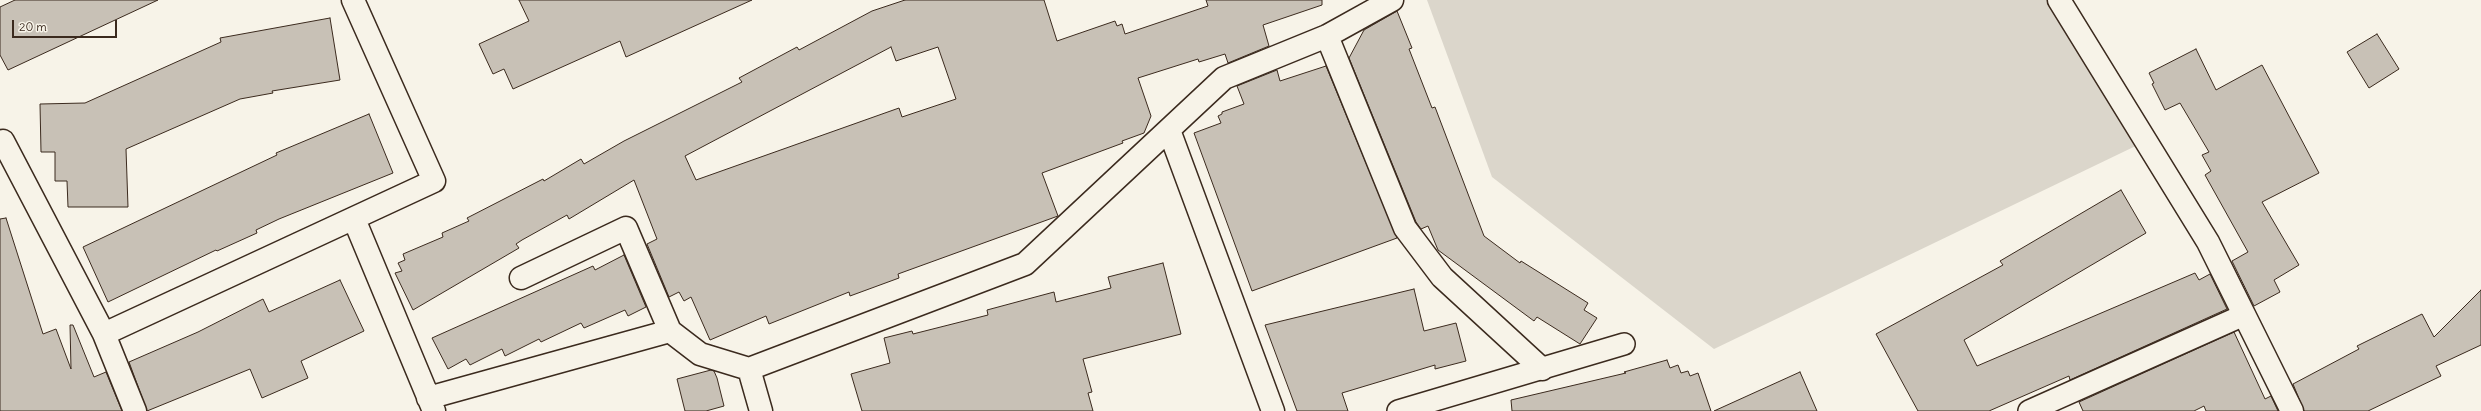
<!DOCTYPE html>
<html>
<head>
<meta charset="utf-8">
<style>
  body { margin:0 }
  #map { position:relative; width:2481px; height:411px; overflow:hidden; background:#f7f3e8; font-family:Delius,sans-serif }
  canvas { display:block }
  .scale { position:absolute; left:12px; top:20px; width:105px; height:18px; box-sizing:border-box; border:2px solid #3b2a1e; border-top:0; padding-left:5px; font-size:12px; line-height:14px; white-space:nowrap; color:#3b2a1e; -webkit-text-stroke:3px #f7f3e8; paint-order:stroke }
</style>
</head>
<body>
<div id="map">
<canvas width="2481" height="411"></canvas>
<div class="scale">20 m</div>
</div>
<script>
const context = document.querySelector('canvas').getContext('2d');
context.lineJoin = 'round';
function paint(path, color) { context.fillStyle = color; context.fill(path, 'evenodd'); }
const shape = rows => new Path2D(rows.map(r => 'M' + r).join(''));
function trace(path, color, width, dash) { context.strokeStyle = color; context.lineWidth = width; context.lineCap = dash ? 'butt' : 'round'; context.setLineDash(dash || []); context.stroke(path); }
const green = shape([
  [1427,0,2059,0,2146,141,1714,349,1492,177]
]);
const building = shape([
  [15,0,158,0,8,70,0,55,0,7,15,0],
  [519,0,752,0,626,57,620,41,513,89,504,69,493,74,479,44,529,21,519,0],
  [905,0,1044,0,1057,41,1115,21,1117,26,1122,24,1125,34,1208,6,1206,0,1322,0,1322,5,1263,25,1269,46,1228,63,1225,54,1199,62,1198,59,1138,78,1151,116,1144,133,1122,141,1123,143,1042,173,1058,216,898,274,899,278,850,296,849,292,769,324,766,316,710,340,691,297,684,301,679,292,669,297,647,244,657,239,634,180,569,219,567,215,522,240,516,244,519,248,413,310,395,273,402,271,398,263,405,260,403,254,443,237,442,233,469,221,467,218,543,179,544,181,581,159,584,164,624,141,742,82,739,78,797,47,799,50,872,11,905,0],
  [891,47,896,61,938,47,956,99,902,117,899,108,696,180,685,156,891,47],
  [1397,11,1412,48,1409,49,1432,108,1435,107,1484,236,1520,263,1521,261,1588,303,1584,310,1597,318,1580,344,1537,317,1534,321,1438,250,1428,226,1421,229,1416,222,1349,58,1364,30,1397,11],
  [330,18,340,80,272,91,273,93,240,99,126,149,128,207,68,207,67,181,55,181,55,152,41,152,40,104,85,103,221,42,220,38,330,18],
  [2377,34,2399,69,2369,88,2347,52,2377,34],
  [2196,49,2216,90,2262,65,2319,173,2262,202,2299,265,2274,280,2280,292,2254,306,2232,261,2248,252,2205,175,2211,171,2202,155,2209,152,2180,103,2165,110,2152,84,2154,83,2149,73,2196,49],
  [1326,66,1397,238,1252,291,1194,133,1221,123,1218,116,1222,114,1222,112,1244,104,1237,86,1277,70,1280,81,1326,66],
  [369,114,393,173,279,219,256,230,257,233,217,251,216,250,108,302,83,247,277,155,276,153,369,114],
  [2121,190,2146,233,1964,340,1977,366,2195,273,2199,280,2210,274,2227,309,2070,380,2069,376,1989,411,1918,411,1876,334,2003,265,2000,261,2121,190],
  [6,218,43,334,56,329,71,369,70,325,73,325,94,377,106,372,122,411,0,411,0,219,6,218],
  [624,255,646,307,628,316,625,310,584,328,581,323,541,342,539,339,505,356,502,349,470,365,466,359,448,369,432,338,593,266,595,270,624,255],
  [1163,263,1181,334,1083,359,1092,392,1088,393,1093,411,862,411,851,374,890,363,884,338,912,331,913,334,988,315,987,310,1054,292,1056,302,1111,288,1108,277,1163,263],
  [340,280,364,331,301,361,308,378,262,398,250,369,147,411,129,362,198,332,263,299,269,312,340,280],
  [1414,289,1424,331,1456,323,1466,361,1435,369,1435,365,1342,393,1348,411,1297,411,1265,325,1414,289],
  [2481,290,2481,345,2436,366,2441,376,2368,411,2304,411,2293,384,2359,349,2357,346,2422,314,2434,337,2481,290],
  [2234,332,2265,399,2271,396,2278,411,2206,411,2204,406,2194,411,2083,411,2079,402,2234,332],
  [1667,360,1670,368,1678,365,1681,373,1688,371,1690,376,1698,373,1711,411,1512,411,1511,400,1626,373,1624,372,1667,360],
  [711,370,714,371,717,378,724,406,706,411,685,411,677,379,711,370],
  [1800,372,1817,411,1714,411,1800,372]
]);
const service = shape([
  [1398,411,1624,344],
  [2029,411,2244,315]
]);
const minor = shape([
  [2059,0,2208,242,2292,411],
  [1327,36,1405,228,1442,277,1542,369],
  [1169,130,1273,411],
  [0,142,3,141,104,334,135,411],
  [354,219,434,411],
  [521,278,626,228,670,331],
  [104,334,434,181,353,0],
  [749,369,761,411],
  [428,398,670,331,700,354,749,369,1025,264,1224,78,1327,36,1392,0]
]);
paint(green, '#dbd6cb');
paint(building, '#c8c1b6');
trace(building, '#3b2a1e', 1);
trace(service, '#3b2a1e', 24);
trace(minor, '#3b2a1e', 25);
trace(service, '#f7f3e8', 21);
trace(minor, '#f7f3e8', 22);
</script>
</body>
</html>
